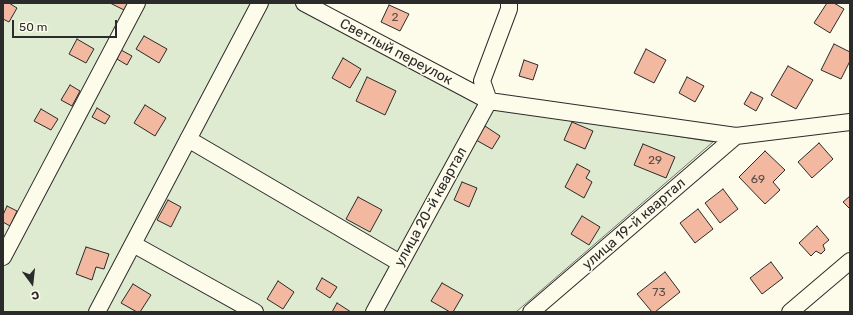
<!DOCTYPE html>
<html>
<head>
<meta charset="utf-8">
<style>
  body { margin:0 }
  #map { position:relative; width:853px; height:315px; overflow:hidden; background:#fdfbea; font-family:Rubik,sans-serif }
  canvas { display:block }
  .frame { position:absolute; inset:0; border:4px solid #2b2b2b; pointer-events:none }
  .north { position:absolute; left:12px; top:263px; width:40px; height:40px; -webkit-text-stroke:3px #fdfbea; paint-order:stroke; rotate:165deg; font-size:11px; font-weight:700; line-height:16px; text-align:center; color:#2b2b2b }
  .north::after { content:''; display:block; margin:auto; width:14px; height:18px; background:#2b2b2b; clip-path:polygon(50% 0,100% 100%,50% 72%,0 100%) }
  .scale { position:absolute; left:12px; top:20px; width:105px; height:18px; box-sizing:border-box; border:2px solid #2b2b2b; border-top:0; padding-left:5px; font-size:12px; line-height:14px; white-space:nowrap; color:#2b2b2b; -webkit-text-stroke:3px #fdfbea; paint-order:stroke }
</style>
</head>
<body>
<div id="map">
<canvas width="853" height="315"></canvas>
<div class="frame"></div>
<div class="north">С</div>
<div class="scale">50 m</div>
</div>
<script>
const context = document.querySelector('canvas').getContext('2d');
context.lineJoin = 'round';
function paint(path, color) { context.fillStyle = color; context.fill(path, 'evenodd'); }
const shape = rows => new Path2D(rows.map(r => 'M' + r).join(''));
function trace(path, color, width, dash) { context.strokeStyle = color; context.lineWidth = width; context.lineCap = dash ? 'butt' : 'round'; context.setLineDash(dash || []); context.stroke(path); }
function write(font, color, halo, rows, align = 'center') {
  context.font = font + ' Rubik,sans-serif'; context.lineWidth = 3; context.setLineDash([]); context.textBaseline = 'middle'; context.strokeStyle = halo; context.fillStyle = color; for (const [text, x, y, turn = 0] of rows) {
    context.save(); context.translate(x, y); context.rotate((+turn || 0) * Math.PI / 180); context.textAlign = isNaN(turn) ? turn : align; if (halo) context.strokeText(text, 0, 0); context.fillText(text, 0, 0); context.restore();
  }
}
const green = shape([
  [3,3,303,3,499,107,713,142,516,312,3,312,3,3]
]);
const building = shape([
  [3,3,9,3,17,8,9,22,3,19,3,3],
  [110,3,128,3,124,10,110,3],
  [827,3,834,3,844,9,830,33,814,23,827,3],
  [389,5,409,14,400,31,381,22,389,5],
  [144,36,167,49,159,63,136,49,144,36],
  [77,39,94,49,86,63,69,54,77,39],
  [834,44,850,52,850,61,841,79,821,70,834,44],
  [646,49,666,60,654,83,634,73,646,49],
  [121,50,132,56,127,65,117,59,121,50],
  [343,58,361,69,350,88,332,78,343,58],
  [524,60,538,65,533,80,519,76,524,60],
  [788,66,813,80,796,109,771,95,788,66],
  [367,77,396,91,385,115,356,101,367,77],
  [687,77,704,86,695,102,679,93,687,77],
  [70,85,80,91,72,106,61,100,70,85],
  [751,92,763,98,756,111,744,104,751,92],
  [145,105,166,118,155,136,134,123,145,105],
  [97,108,110,116,105,124,92,117,97,108],
  [41,109,58,119,51,130,34,121,41,109],
  [572,122,593,131,585,149,564,140,572,122],
  [485,126,500,136,492,149,476,140,485,126],
  [819,143,833,159,812,178,798,162,819,143],
  [643,144,675,157,666,178,634,165,643,144],
  [765,151,785,170,773,182,780,190,765,204,739,177,765,151],
  [577,164,590,171,586,178,592,182,584,198,565,187,577,164],
  [462,182,477,188,469,207,454,200,462,182],
  [723,189,738,209,720,223,705,203,723,189],
  [850,196,850,209,843,202,850,196],
  [358,197,382,210,370,232,346,219,358,197],
  [168,200,181,207,171,227,157,220,168,200],
  [7,206,17,211,10,226,3,222,3,215,7,206],
  [698,209,713,229,695,243,680,223,698,209],
  [582,216,600,227,589,245,571,234,582,216],
  [817,226,829,240,823,245,825,250,821,254,816,251,811,256,799,243,817,226],
  [86,247,109,254,104,269,96,267,92,280,76,274,86,247],
  [771,262,783,278,762,294,750,278,771,262],
  [665,272,680,292,655,312,652,312,637,294,665,272],
  [322,278,337,287,330,298,316,289,322,278],
  [278,281,294,292,283,309,267,299,278,281],
  [442,283,463,295,453,312,450,312,431,301,442,283],
  [133,284,151,295,140,312,137,312,121,303,133,284],
  [337,303,351,312,332,312,337,303]
]);
const minor = shape([
  [304,3,489,101,736,136,850,122],
  [489,101,482,81,509,9,509,3],
  [188,139,400,263],
  [133,244,255,312],
  [3,257,137,3],
  [97,312,260,3],
  [374,312,489,101],
  [531,312,736,136],
  [790,312,850,261]
]);
const numberNames = [
  ["2",395,18],
  ["29",655,161],
  ["69",758,180],
  ["73",659,293]
];
const streetNames = [
  ["Светлый переулок",396,52,28],
  ["улица 20-й квартал",431,207,-61],
  ["улица 19-й квартал",634,224,-41]
];
paint(green, '#deebd1');
trace(green, '#74746e', 1);
paint(building, '#f2b8a0');
trace(building, '#2b2b2b', 1);
trace(minor, '#2b2b2b', 18);
trace(minor, '#fdfbea', 16);
write('12px', '#5d4e48', null, numberNames);
write('14px', '#2b2b2b', '#fdfbea', streetNames);
</script>
</body>
</html>
